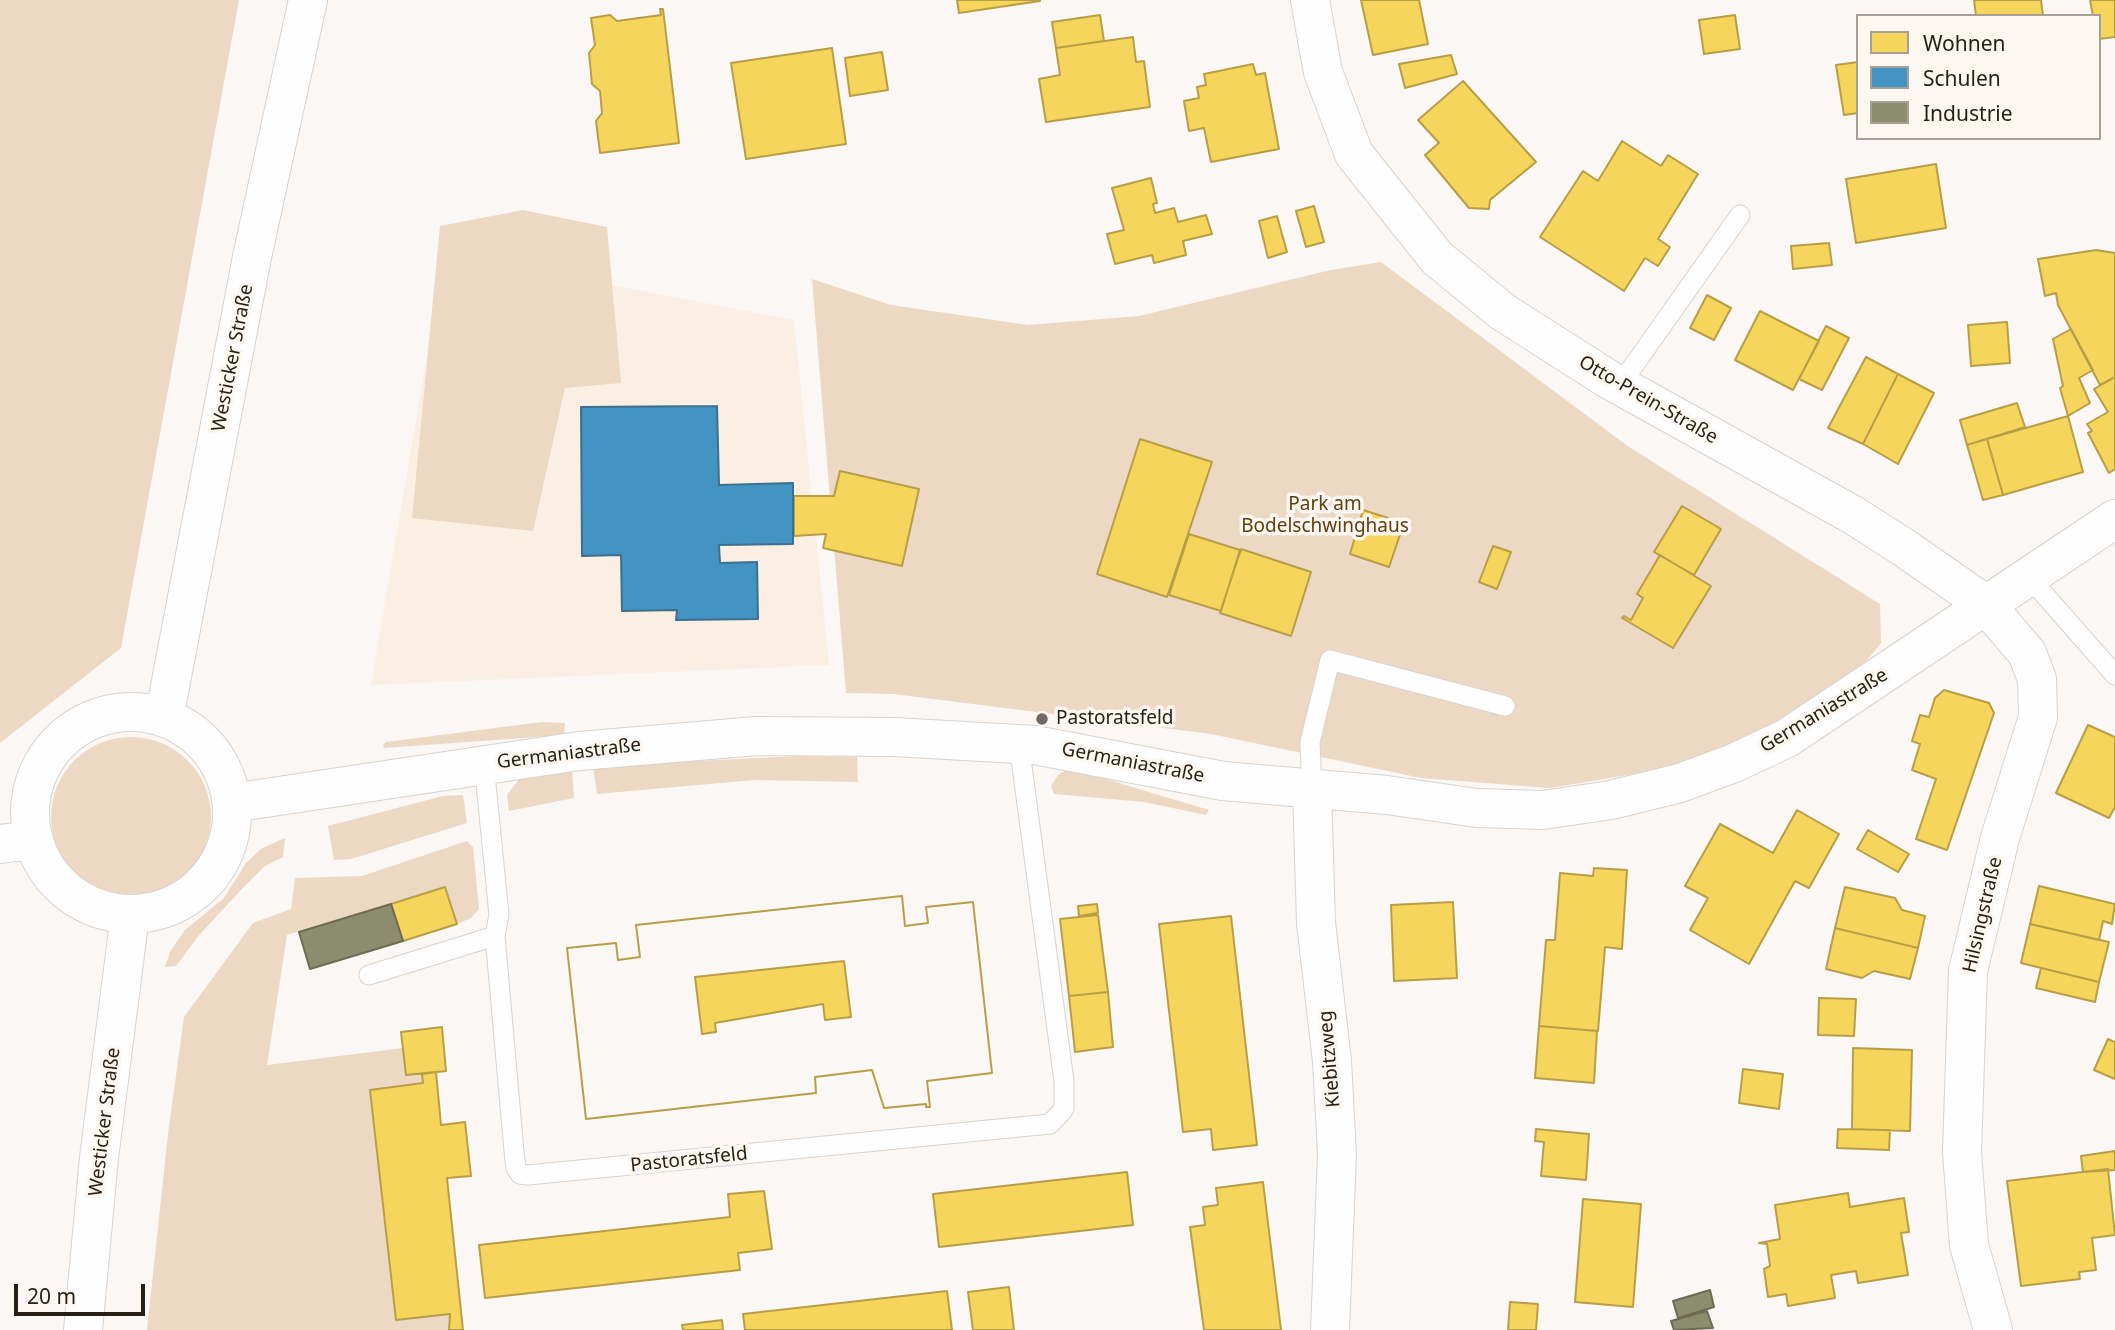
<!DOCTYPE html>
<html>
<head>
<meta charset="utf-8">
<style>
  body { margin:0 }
  #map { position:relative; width:2115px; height:1330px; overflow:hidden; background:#faf7f5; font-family:"Noto Sans",sans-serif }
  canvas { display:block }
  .legend { position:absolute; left:1856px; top:14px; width:245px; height:126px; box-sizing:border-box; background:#fdf7f2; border:2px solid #a7a099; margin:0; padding:9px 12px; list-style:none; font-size:21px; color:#271e14 }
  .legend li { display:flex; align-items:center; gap:14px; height:35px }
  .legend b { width:35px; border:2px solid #a7a099 }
  .scale { position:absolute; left:14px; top:1284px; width:131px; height:32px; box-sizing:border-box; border:4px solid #271e14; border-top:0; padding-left:9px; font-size:21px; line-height:24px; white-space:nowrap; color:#271e14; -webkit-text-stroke:5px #fdf7f2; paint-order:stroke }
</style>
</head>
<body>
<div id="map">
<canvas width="2115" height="1330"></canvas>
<ul class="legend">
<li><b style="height:19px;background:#f6d55c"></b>Wohnen</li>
<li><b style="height:19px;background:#4393c3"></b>Schulen</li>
<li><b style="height:19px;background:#8c8c6e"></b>Industrie</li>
</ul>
<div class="scale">20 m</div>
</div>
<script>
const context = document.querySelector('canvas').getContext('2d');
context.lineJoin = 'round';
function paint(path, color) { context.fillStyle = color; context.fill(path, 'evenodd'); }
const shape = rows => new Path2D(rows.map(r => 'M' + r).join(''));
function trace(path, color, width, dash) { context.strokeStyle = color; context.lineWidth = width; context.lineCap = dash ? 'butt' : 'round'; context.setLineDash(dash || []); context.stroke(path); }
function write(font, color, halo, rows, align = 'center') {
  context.font = font + ' "Noto Sans",sans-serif'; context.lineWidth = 7; context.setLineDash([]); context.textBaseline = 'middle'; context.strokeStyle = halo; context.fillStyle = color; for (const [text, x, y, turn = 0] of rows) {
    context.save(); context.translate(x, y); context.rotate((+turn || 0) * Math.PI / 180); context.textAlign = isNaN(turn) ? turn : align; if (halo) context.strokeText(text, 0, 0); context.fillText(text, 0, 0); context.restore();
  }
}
const built = shape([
  [444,253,794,320,829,665,371,685]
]);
const green = shape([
  [0,0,239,0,121,648,0,743],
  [523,210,607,227,621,383,565,388,533,531,412,518,440,226],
  [1381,262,1629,447,1880,604,1881,643,1863,665,1809,702,1771,725,1682,766,1550,788,1421,778,1211,734,894,694,846,693,812,279,891,305,1028,325,1139,316,1331,270],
  [542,722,565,723,564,735,384,748,383,745,386,742],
  '51 817a80 80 0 1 1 160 0a80 80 0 1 1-160 0Z',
  [800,756,857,757,858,782,754,780,597,794,593,766],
  [572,767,574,798,509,811,507,795,520,778],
  [1066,770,1099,777,1209,810,1206,815,1144,802,1054,794,1051,786,1058,775],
  [463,795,467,823,351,859,334,860,328,826,443,796],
  [285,838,283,857,265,866,241,890,200,934,176,966,165,967,171,950,185,930,224,898,246,863,261,849],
  [467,841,473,847,479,909,471,918,457,924,445,887,287,935,267,1065,403,1048,406,1075,422,1074,423,1083,370,1090,396,1320,450,1314,449,1330,147,1330,168,1134,184,1017,253,923,291,909,295,878,362,876]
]);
const homes = shape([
  [957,0,1040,0,1040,1,959,13,957,0],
  [1361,0,1419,0,1428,44,1373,55,1361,0],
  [1974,0,2041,0,2043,16,1976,16,1974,0],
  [2090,0,2115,0,2115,37,2099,39,2099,16,2093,16,2090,0],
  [660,9,663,9,679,143,600,153,596,121,602,113,600,91,592,84,589,53,595,45,591,18,610,15,617,21,661,15,660,9],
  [1100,15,1104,41,1056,48,1052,22,1100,15],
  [1735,15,1740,49,1704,54,1699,20,1735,15],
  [1133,37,1136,62,1144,61,1150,107,1046,122,1039,79,1060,75,1056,48,1133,37],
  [832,48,846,144,746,159,731,63,832,48],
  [882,52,888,90,850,96,845,58,882,52],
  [1451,55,1457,74,1405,88,1399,64,1451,55],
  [1858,62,1858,113,1844,115,1836,65,1858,62],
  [1253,64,1256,75,1265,73,1279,149,1211,162,1204,128,1189,131,1184,101,1199,98,1197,87,1206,85,1204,74,1253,64],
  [1463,81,1536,162,1490,200,1489,209,1469,208,1425,155,1439,143,1418,120,1463,81],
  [1622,141,1661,166,1668,155,1698,174,1658,239,1670,247,1658,266,1645,258,1624,291,1540,237,1583,171,1598,181,1622,141],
  [1936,164,1946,228,1856,243,1846,179,1936,164],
  [1151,178,1157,203,1153,204,1155,213,1174,208,1178,222,1206,215,1212,234,1183,241,1186,255,1154,263,1152,255,1115,264,1107,234,1124,230,1112,188,1151,178],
  [1314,206,1324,242,1306,247,1296,211,1314,206],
  [1277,216,1287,252,1268,258,1259,221,1277,216],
  [1829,243,1832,265,1793,269,1791,246,1829,243],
  [2096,250,2115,253,2115,377,2100,385,2058,305,2056,293,2045,296,2038,259,2096,250],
  [1707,295,1731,308,1714,340,1690,328,1707,295],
  [1760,311,1819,341,1793,390,1735,360,1760,311],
  [2007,322,2010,363,1971,366,1968,325,2007,322],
  [1826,326,1849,338,1822,390,1799,379,1826,326],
  [2071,329,2093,370,2079,378,2090,403,2068,416,2060,388,2063,386,2053,339,2071,329],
  [1866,357,1898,374,1863,444,1828,428,1866,357],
  [1898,374,1934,393,1898,464,1863,444,1898,374],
  [2115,377,2115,469,2109,473,2088,433,2092,431,2087,424,2108,412,2094,389,2115,377],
  [2017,403,2025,427,1967,445,1960,420,2017,403],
  [2068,416,2083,472,2003,495,1987,439,2068,416],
  [1140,439,1212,462,1167,597,1097,574,1140,439],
  [1987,439,2003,495,1983,500,1967,445,1987,439],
  [840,471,919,489,902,566,823,548,826,534,794,536,794,496,834,496,840,471],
  [1682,506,1721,529,1694,575,1654,552,1682,506],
  [1363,510,1404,523,1389,567,1350,554,1363,510],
  [1189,534,1240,550,1221,611,1169,595,1189,534],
  [1493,546,1511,552,1497,589,1479,582,1493,546],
  [1241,549,1311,572,1291,636,1220,613,1241,549],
  [1660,555,1711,586,1673,648,1622,618,1624,616,1631,620,1643,598,1637,594,1660,555],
  [1944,690,1989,703,1994,713,1947,850,1916,839,1936,779,1912,770,1920,744,1912,741,1920,715,1929,717,1935,698,1944,690],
  [2088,725,2115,737,2115,807,2109,818,2056,793,2088,725],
  [1797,810,1839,834,1809,888,1795,881,1749,964,1690,930,1708,898,1685,886,1720,824,1773,853,1797,810],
  [1868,830,1909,854,1898,872,1857,849,1868,830],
  [1594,868,1627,870,1622,949,1605,947,1598,1031,1539,1026,1546,940,1555,940,1560,873,1593,876,1594,868],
  [2039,886,2115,904,2112,924,2103,921,2099,940,2030,924,2039,886],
  [445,887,457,924,403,941,391,904,445,887],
  [1845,887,1895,898,1902,910,1925,916,1918,948,1835,928,1845,887],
  [902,896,905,926,928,923,926,907,973,902,992,1073,927,1081,930,1107,926,1107,926,1104,884,1108,872,1070,815,1077,816,1093,586,1119,567,948,616,943,618,960,640,957,636,925,902,896],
  [844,961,851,1017,825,1020,823,1004,715,1023,716,1032,702,1034,695,977,844,961],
  [902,896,905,926,928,923,926,907,973,902,992,1073,927,1081,930,1107,926,1107,926,1104,884,1108,872,1070,815,1077,816,1093,586,1119,567,948,616,943,618,960,640,957,636,925,902,896],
  [1453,902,1457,978,1394,981,1391,905,1453,902],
  [1097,904,1098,913,1079,916,1078,906,1097,904],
  [1098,915,1108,992,1069,996,1060,919,1098,915],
  [1231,916,1257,1145,1213,1150,1211,1129,1183,1132,1159,924,1231,916],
  [2030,924,2109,942,2099,982,2021,963,2030,924],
  [1835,928,1918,948,1910,979,1874,971,1862,978,1826,969,1835,928],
  [2041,968,2099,982,2095,1002,2036,988,2041,968],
  [1108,992,1113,1047,1075,1052,1069,996,1108,992],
  [1819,998,1856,999,1854,1036,1818,1035,1819,998],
  [1539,1026,1597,1031,1594,1083,1535,1078,1539,1026],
  [442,1027,446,1071,406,1075,401,1032,442,1027],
  [2108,1039,2115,1042,2115,1079,2094,1070,2108,1039],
  [1853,1048,1912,1050,1910,1131,1852,1129,1853,1048],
  [1743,1069,1783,1074,1779,1109,1739,1103,1743,1069],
  [436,1072,441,1125,465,1122,471,1176,447,1178,463,1330,449,1330,450,1314,396,1320,370,1090,423,1083,422,1074,436,1072],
  [1536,1129,1589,1134,1586,1180,1541,1176,1544,1142,1535,1141,1536,1129],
  [1838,1129,1890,1130,1889,1150,1837,1148,1838,1129],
  [2115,1151,2115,1170,2083,1172,2081,1156,2115,1151],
  [2108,1169,2115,1235,2092,1238,2096,1270,2079,1272,2080,1279,2021,1286,2007,1181,2108,1169],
  [1127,1172,1133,1225,939,1247,933,1194,1127,1172],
  [1263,1182,1281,1330,1204,1330,1190,1227,1205,1225,1203,1207,1218,1205,1216,1188,1263,1182],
  [764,1191,772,1249,738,1253,740,1270,485,1298,479,1245,730,1217,728,1194,764,1191],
  [1848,1193,1850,1207,1904,1198,1909,1232,1901,1233,1908,1275,1858,1283,1856,1271,1831,1275,1835,1298,1788,1306,1786,1294,1768,1297,1764,1269,1770,1266,1767,1244,1759,1243,1780,1239,1775,1205,1848,1193],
  [1583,1199,1641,1204,1633,1307,1575,1302,1583,1199],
  [1009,1287,1014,1330,973,1330,968,1292,1009,1287],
  [947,1291,952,1330,745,1330,743,1314,947,1291],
  [1510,1302,1538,1304,1536,1330,1508,1330,1510,1302],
  [722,1320,723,1330,683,1330,682,1325,722,1320]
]);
const schools = shape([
  [717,406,719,485,793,483,793,544,719,545,720,563,757,562,758,619,676,620,677,610,622,611,621,555,582,556,581,407,717,406]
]);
const industry = shape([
  [391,904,403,941,310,969,299,932,391,904],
  [1710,1290,1714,1307,1678,1318,1673,1301,1710,1290],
  [1707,1311,1713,1328,1674,1330,1671,1321,1707,1311]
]);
const service = shape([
  [1620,385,1740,215],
  [2028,576,2115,675],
  [484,764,499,915,495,936,514,1151,516,1168,520,1174,528,1175,1050,1124,1064,1109,1064,1081,1019,744],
  [1312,789,1310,742,1330,660,1505,706],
  [369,975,495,936]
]);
const minor = shape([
  [1310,0,1323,72,1354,154,1437,258,1503,312,1608,379,1853,515,1903,547,1985,604,2027,653,2037,679,2038,717,2000,838,1968,971,1962,1152,1969,1245,1993,1330],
  [1312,789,1316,923,1332,1061,1337,1154,1330,1330],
  [232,803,579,751,757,736,894,737,1035,745,1223,781,1387,795,1477,808,1543,810,1611,800,1680,783,1734,763,1787,738,2115,519],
  [0,844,34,840]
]);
const tertiary = shape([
  '30 813a101 101 0 1 1 202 0a101 101 0 1 1-202 0Z',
  [164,718,252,257,308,0],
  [83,1330,99,1158,130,915]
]);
const markers = [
  [1042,719,7,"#716a63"]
];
const streetNames = [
  ["Westicker Straße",233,358,-79],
  ["Otto-Prein-Straße",1648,400,30],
  ["Germaniastraße",1824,711,-31],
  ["Germaniastraße",569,754,-7],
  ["Germaniastraße",1133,763,11],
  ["Hilsingstraße",1983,915,-77],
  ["Kiebitzweg",1330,1059,-95],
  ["Westicker Straße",105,1122,-83],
  ["Pastoratsfeld",689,1160,-6]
];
const parkNames = [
  ["Park am",1325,505],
  ["Bodelschwinghaus",1325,527]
];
const poiNames = [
  ["Pastoratsfeld",1056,719]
];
paint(built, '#fbefe3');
paint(green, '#edd8c4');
paint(homes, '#f6d55c');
trace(homes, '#b89e46', 2);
paint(schools, '#4393c3');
trace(schools, '#3b708e', 2);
paint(industry, '#8c8c6e');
trace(industry, '#6e6b53', 2);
trace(service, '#d8d3cd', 21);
trace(minor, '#d8d3cd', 40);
trace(tertiary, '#d8d3cd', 40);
trace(service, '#fefefe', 19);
trace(minor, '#fefefe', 38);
trace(tertiary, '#fefefe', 38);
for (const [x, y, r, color] of markers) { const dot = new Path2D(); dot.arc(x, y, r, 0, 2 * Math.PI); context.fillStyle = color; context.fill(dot); trace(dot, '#fdf7f2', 2.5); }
write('19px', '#271e14', '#fdf7f2', streetNames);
write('19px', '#623d0e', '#fdf7f2', parkNames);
write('19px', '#271e14', '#fdf7f2', poiNames, 'left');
</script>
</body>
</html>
